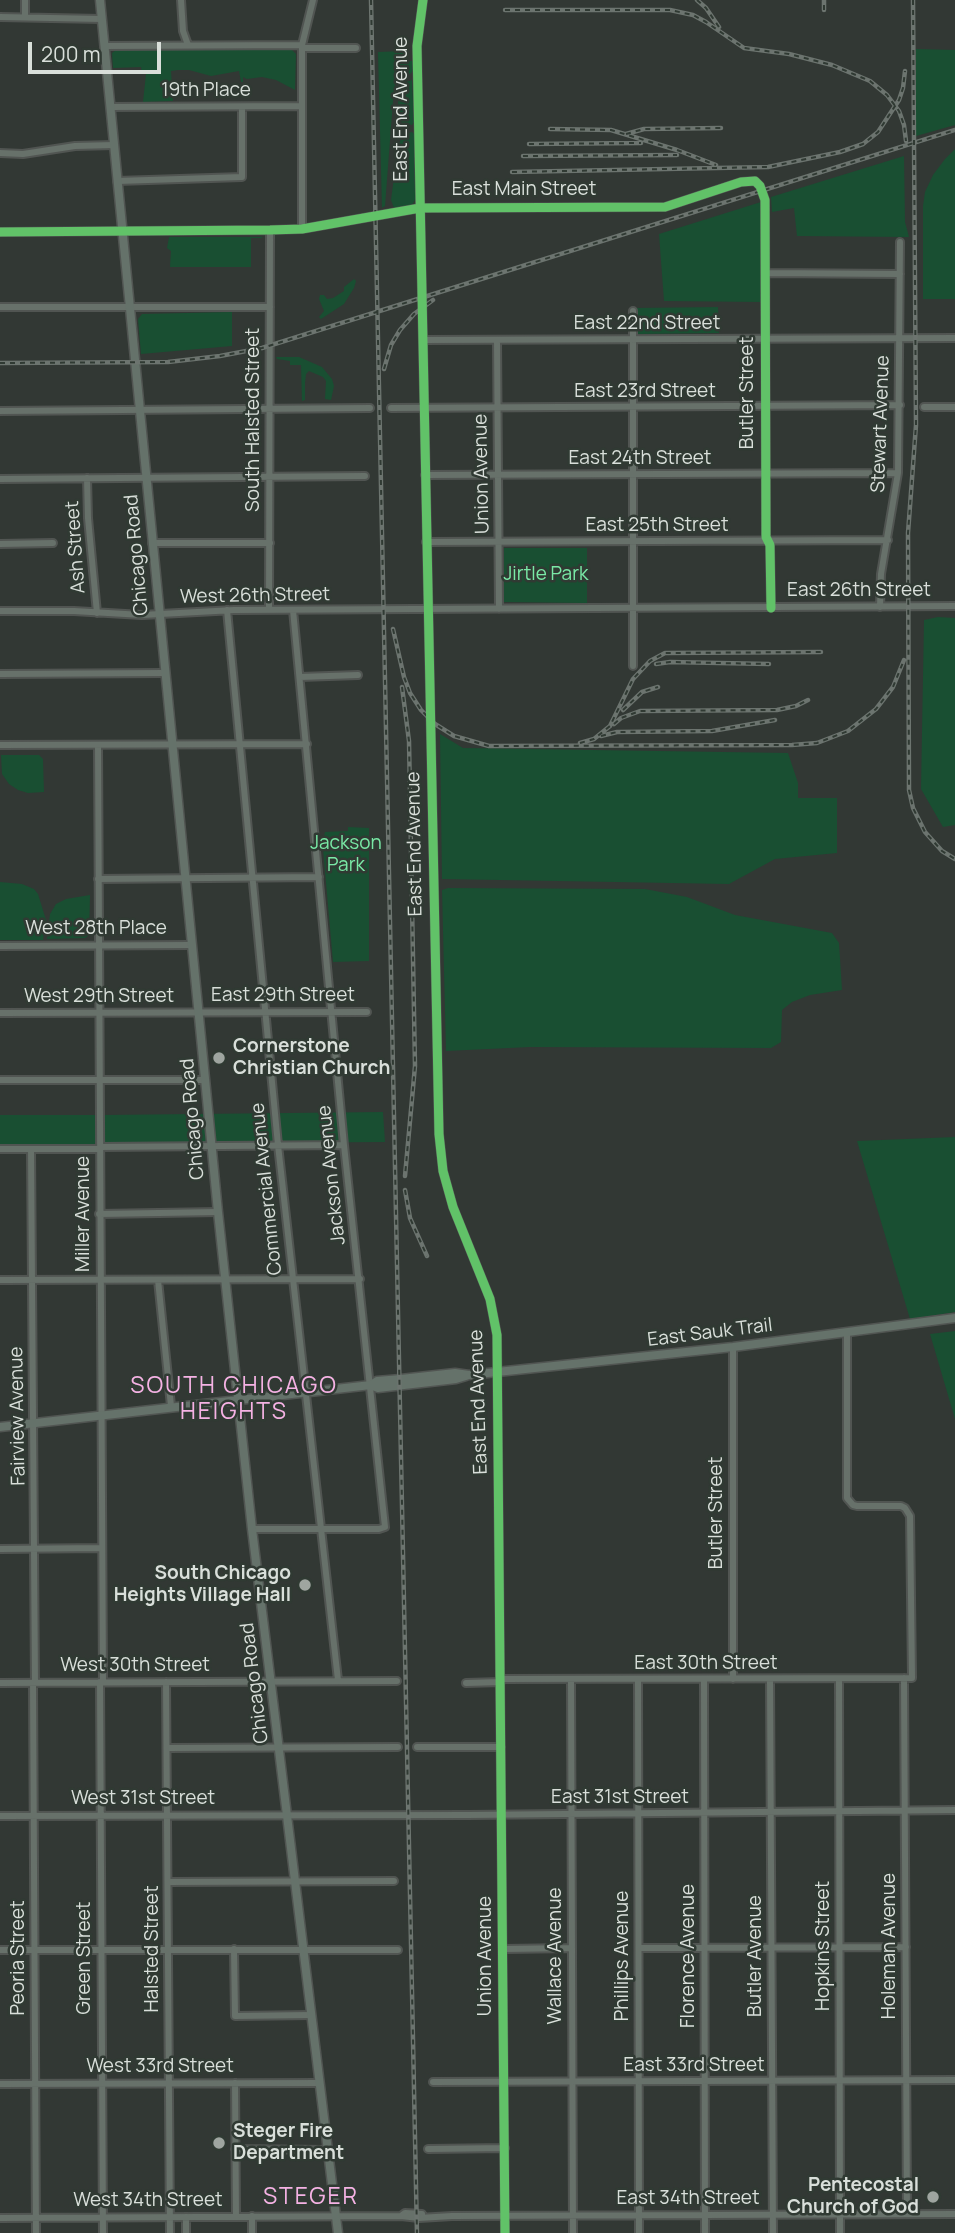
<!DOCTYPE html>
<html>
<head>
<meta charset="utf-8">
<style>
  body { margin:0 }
  #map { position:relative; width:955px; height:2233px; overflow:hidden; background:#323834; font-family:Manrope,sans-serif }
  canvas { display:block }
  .scale { position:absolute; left:28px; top:42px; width:133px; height:32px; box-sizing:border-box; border:4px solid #d9dfda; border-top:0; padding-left:9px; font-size:21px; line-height:24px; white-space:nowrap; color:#d9dfda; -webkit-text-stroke:5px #303a33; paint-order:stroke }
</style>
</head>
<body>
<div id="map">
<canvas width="955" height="2233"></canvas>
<div class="scale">200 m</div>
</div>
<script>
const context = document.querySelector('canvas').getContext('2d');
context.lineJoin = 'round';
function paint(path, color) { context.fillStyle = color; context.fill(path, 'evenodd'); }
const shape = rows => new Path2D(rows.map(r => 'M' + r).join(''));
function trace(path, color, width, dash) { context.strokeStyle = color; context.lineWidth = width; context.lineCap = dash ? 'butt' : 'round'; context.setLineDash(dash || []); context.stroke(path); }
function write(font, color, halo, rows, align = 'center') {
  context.font = font + ' Manrope,sans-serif'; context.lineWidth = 5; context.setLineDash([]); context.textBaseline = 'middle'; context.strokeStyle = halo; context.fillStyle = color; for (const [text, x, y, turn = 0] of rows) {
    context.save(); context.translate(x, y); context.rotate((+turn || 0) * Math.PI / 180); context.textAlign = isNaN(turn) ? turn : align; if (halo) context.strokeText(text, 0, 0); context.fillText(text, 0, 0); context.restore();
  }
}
const green = shape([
  [916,49,955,50,955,125,916,136],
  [116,50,292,50,296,54,295,90,276,80,262,77,247,79,243,77,243,82,241,82,239,71,211,76,189,70,178,70,171,71,173,101,143,102,146,74,142,73,141,67,113,68,112,53],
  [405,51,405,61,413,61,413,71,409,75,397,80,394,88,385,206,382,208,378,52],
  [412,80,414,122,412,125,402,123,399,118,398,103,401,84],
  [412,132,414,134,415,200,412,205,394,208,391,200,398,146,403,134],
  [955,149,955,299,923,299,923,206,925,192,933,175,945,159],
  [904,156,905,222,909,237,797,236,794,208,772,212,771,197],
  [761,202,762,302,664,301,659,234],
  [169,237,262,237,262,238,251,238,251,267,170,267,171,251,167,248],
  [354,279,356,281,354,288,344,304,321,319,319,317,324,311,319,299,320,295,324,295,327,299,333,298,344,291,344,287],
  [718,307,719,333,635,334,635,308],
  [232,312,232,346,141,354,138,319,142,314],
  [276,357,299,357,322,367,332,379,334,386,331,400,325,399,326,381,323,377,309,371,306,374,305,383,305,400,302,401,301,365,290,365,290,361,277,359],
  [504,548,587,548,587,603,504,602],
  [938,617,955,618,955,825,943,827,921,789,924,620],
  [440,734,463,748,788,753,798,783,798,798,837,798,837,853,775,859,729,884,442,879],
  [1,755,39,755,43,759,44,792,28,793,18,790,9,784,2,774],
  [348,827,369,828,369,961,333,962,322,837,324,836,325,832,348,831],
  [0,882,22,884,34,889,38,894,46,920,43,940,0,940],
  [448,888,645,889,687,897,735,915,832,933,839,943,842,990,810,995,792,1002,782,1010,781,1042,771,1048,530,1047,446,1051,442,890],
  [90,895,89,935,85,938,47,939,50,914,56,904,66,899],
  [383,1112,385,1142,102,1144,103,1115],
  [0,1115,96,1115,96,1143,90,1147,0,1147],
  [955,1137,955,1312,910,1319,857,1141],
  [955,1331,955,1419,930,1334]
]);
const minor = shape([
  [181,0,183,31,188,45],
  [423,0,417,46,439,1134,443,1171,453,1207,490,1299,497,1335,505,2233],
  [0,17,102,19],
  [25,17,25,0],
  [104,46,302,45],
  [302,48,356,48],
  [110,107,301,106],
  [0,153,23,154,75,146,114,145],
  [117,181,242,177,242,107],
  [302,229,302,45,313,0],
  [0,232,270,230,302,229,420,208,665,207,741,182,755,181,760,186,765,200,766,537,770,545,771,608],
  [766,273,900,274],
  [0,307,270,307],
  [633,311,633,666],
  [423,340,955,338],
  [497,340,499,609],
  [924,407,955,407],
  [391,408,900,405],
  [0,411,370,408],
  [425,475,898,473],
  [87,478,88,518,97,613],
  [0,479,365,476],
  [426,542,888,540],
  [152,543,270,543],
  [0,544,53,543],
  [880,607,881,574,898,473,900,242],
  [227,610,278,1145,338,1680],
  [269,610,270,230],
  [0,611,74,611,142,615,234,610,955,606],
  [0,674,164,673],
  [300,677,358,675],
  [0,745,307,744],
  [98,745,103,1682],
  [98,879,319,877],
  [0,946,191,945],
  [0,1013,367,1012],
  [0,1080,205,1080],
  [100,1147,344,1145],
  [0,1149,100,1149],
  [31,1149,35,1683],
  [99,1214,218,1212],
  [0,1280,360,1279],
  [158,1280,171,1406],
  [733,1347,733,1679],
  [252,1529,379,1529,385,1527,344,1145,293,610],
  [0,1549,102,1548],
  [904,1678,907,2214],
  [501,1679,912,1678,910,1516,905,1508,901,1506,857,1506,853,1505,847,1498,847,1332],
  [770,1679,773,2233],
  [839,1679,840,2233],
  [571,1680,573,2233],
  [638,1680,639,2233],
  [704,1680,705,2233],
  [100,1682,103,2233],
  [166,1682,170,2233],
  [0,1683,397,1681],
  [33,1683,36,2233],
  [466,1683,501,1682],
  [417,1747,501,1747],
  [167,1748,398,1747],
  [0,1816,468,1815,955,1810],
  [168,1882,394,1881],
  [639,1948,906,1947],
  [234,1949,235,2016,311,2015],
  [504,1949,572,1948],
  [0,1950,398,1950],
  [433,2082,955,2080],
  [235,2083,236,2217],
  [0,2084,319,2083],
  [235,2149,327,2150],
  [428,2149,505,2148],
  [252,2216,252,2233],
  [401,2216,405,2213,422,2214],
  [186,2217,186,2233],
  [0,2218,401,2216,419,2218,452,2216,955,2214]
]);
const major = shape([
  [100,0,218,1212,252,1529,338,2233],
  [371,1385,378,1388,456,1379,466,1376],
  [0,1427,371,1385,377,1381,401,1379,455,1373,469,1375,497,1372,733,1347,955,1318]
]);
const rail = shape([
  [371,0,417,2233],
  [697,0,706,8,719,27],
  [913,0,916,425,908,533,909,790,913,808,925,832,942,851,955,859],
  [505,10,670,10,693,15,706,22,744,48,789,54,832,65,870,81,887,95,899,111,904,125,906,141],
  [824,10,824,0],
  [550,129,611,130,677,150,716,165],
  [626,134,644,129,721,128],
  [529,144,641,143],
  [523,156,677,155],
  [512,172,768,167,840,152,863,144,878,132,899,100,903,88,905,71],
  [0,363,168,362,220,356,262,348,955,130],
  [384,369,391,345,400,330,414,314,433,300],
  [393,629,404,677,410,693,421,710,435,724,454,736,489,746,792,745,817,743,848,731,876,709,893,687,904,660],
  [656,664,670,662,769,664],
  [402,687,409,741,415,1066,405,1176],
  [623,710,642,692,658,687],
  [614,724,621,718,640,711,777,710,796,706,808,700],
  [601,736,617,732,712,731,775,720],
  [580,743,594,739,610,726,633,679,650,661,665,653,821,652],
  [405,1190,410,1218,427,1256]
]);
const cycleway = shape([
  [423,0,417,46,439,1134,443,1171,453,1207,490,1299,497,1335,505,2233],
  [0,232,270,230,302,229,420,208,665,207,741,182,755,181,760,186,765,200,766,537,770,545,771,608]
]);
const markers = [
  [219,1058,7,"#9fa5a0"],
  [305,1585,7,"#9fa5a0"],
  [219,2143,7,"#9fa5a0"],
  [933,2197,7,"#9fa5a0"]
];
const streetNames = [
  ["19th Place",206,91],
  ["East End Avenue",402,109,-90],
  ["East Main Street",524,190],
  ["East 22nd Street",647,324],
  ["East 23rd Street",645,392],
  ["Butler Street",748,393,-90],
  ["South Halsted Street",254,420,-90],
  ["Stewart Avenue",881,424,-88],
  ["East 24th Street",640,459],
  ["Union Avenue",482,474,-91],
  ["East 25th Street",657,526],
  ["Ash Street",76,547,-94],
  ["Chicago Road",137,555,-95],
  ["East 26th Street",859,591],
  ["West 26th Street",255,596,-1],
  ["East End Avenue",415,844,-91],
  ["West 28th Place",96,929],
  ["East 29th Street",283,996],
  ["West 29th Street",99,997],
  ["Chicago Road",193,1119,-95],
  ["Jackson Avenue",332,1175,-96],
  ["Commercial Avenue",267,1189,-96],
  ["Miller Avenue",84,1214,-90],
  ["East Sauk Trail",710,1333,-7],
  ["East End Avenue",479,1402,-92],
  ["Fairview Avenue",18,1416,-91],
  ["Butler Street",717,1513,-90],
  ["East 30th Street",706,1664],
  ["West 30th Street",135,1666],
  ["Chicago Road",255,1683,-97],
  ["East 31st Street",620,1798],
  ["West 31st Street",143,1799],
  ["Hopkins Street",824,1946,-90],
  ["Holeman Avenue",890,1946,-90],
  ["Halsted Street",153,1949,-90],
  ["Union Avenue",486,1956,-90],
  ["Wallace Avenue",556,1956,-90],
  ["Phillips Avenue",623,1956,-90],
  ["Florence Avenue",689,1956,-90],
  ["Butler Avenue",756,1956,-90],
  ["Peoria Street",19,1958,-90],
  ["Green Street",85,1958,-90],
  ["East 33rd Street",694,2066],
  ["West 33rd Street",160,2067],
  ["East 34th Street",688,2199],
  ["West 34th Street",148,2201]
];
const parkNames = [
  ["Jirtle Park",546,575],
  ["Jackson",346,844],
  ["Park",346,866]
];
const poiNames = [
  ["Cornerstone",233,1047],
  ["Christian Church",233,1069],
  ["South Chicago",291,1574,"right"],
  ["Heights Village Hall",291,1596,"right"],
  ["Steger Fire",233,2132],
  ["Department",233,2154],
  ["Pentecostal",919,2186,"right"],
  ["Church of God",919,2208,"right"]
];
const quarterNames = [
  ["SOUTH CHICAGO",234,1387],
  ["HEIGHTS",234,1413],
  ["STEGER",311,2198]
];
paint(green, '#194f32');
trace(minor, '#515552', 10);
trace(major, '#515552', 11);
trace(minor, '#67716a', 6);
trace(major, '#65726a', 8);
trace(rail, '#6c746f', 4.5);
trace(rail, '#303a33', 2, [5]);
trace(cycleway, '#61c268', 9);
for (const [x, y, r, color] of markers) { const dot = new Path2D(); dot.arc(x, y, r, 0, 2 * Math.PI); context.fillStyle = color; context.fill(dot); trace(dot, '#303a33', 2.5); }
write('19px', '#d9dfda', '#303a33', streetNames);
write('19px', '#79e9a6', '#303a33', parkNames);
write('bold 19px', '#d9dfda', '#303a33', poiNames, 'left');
context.letterSpacing = '2px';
write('23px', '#f5b2e4', '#303a33', quarterNames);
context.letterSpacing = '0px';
</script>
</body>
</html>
